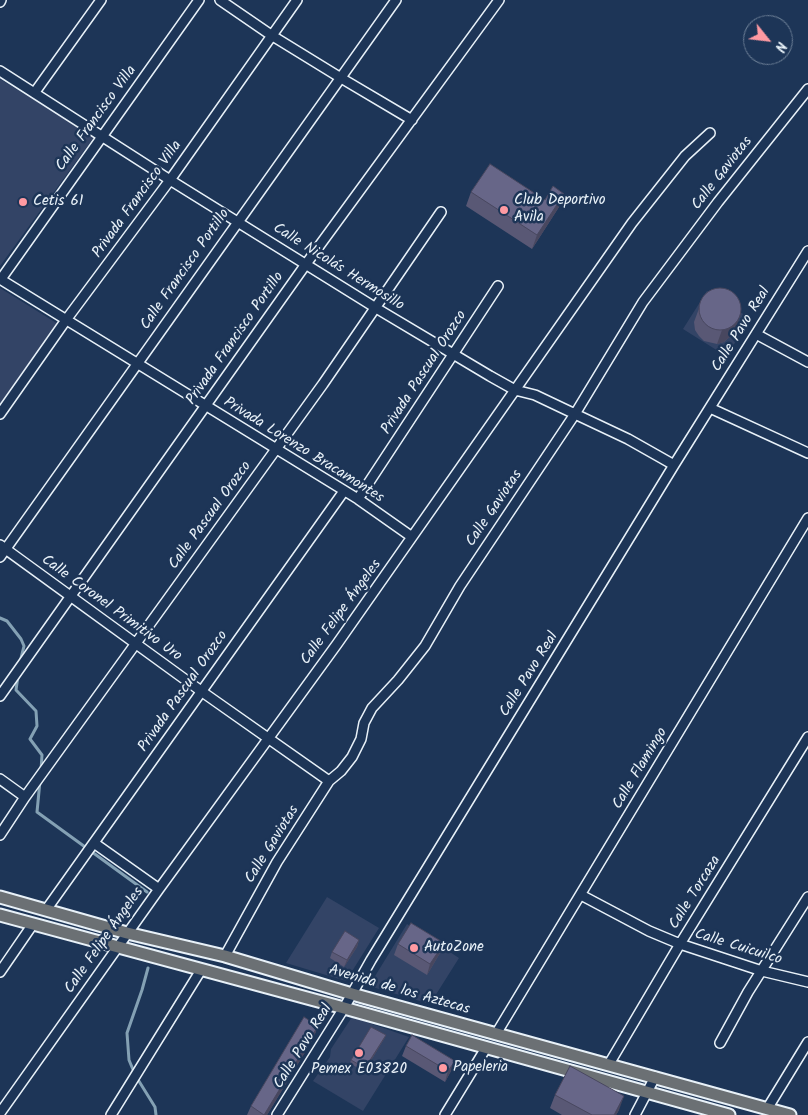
<!DOCTYPE html>
<html>
<head>
<meta charset="utf-8">
<style>
  body { margin:0 }
  #map { position:relative; width:808px; height:1115px; overflow:hidden; background:#1d3557; font-family:Kalam,sans-serif }
  canvas { display:block }
  .north { position:absolute; left:743px; top:15px; width:50px; height:50px; box-sizing:border-box; background:#1d3557; border:1px solid #6e8097; border-radius:50%; rotate:119deg; font-size:14px; font-weight:700; line-height:20px; text-align:center; color:#e8f1f8 }
  .north::after { content:''; display:block; margin:auto; width:18px; height:22px; background:#ff9aa2; clip-path:polygon(50% 0,100% 100%,50% 72%,0 100%) }
</style>
</head>
<body>
<div id="map">
<canvas width="808" height="1115"></canvas>
<div class="north">N</div>
</div>
<script>
const context = document.querySelector('canvas').getContext('2d');
context.lineJoin = 'round';
function paint(path, color) { context.fillStyle = color; context.fill(path, 'evenodd'); }
const shape = rows => new Path2D(rows.map(r => 'M' + r).join(''));
function trace(path, color, width, dash) { context.strokeStyle = color; context.lineWidth = width; context.lineCap = dash ? 'butt' : 'round'; context.setLineDash(dash || []); context.stroke(path); }
function write(font, color, halo, rows, align = 'center') {
  context.font = font + ' Kalam,sans-serif'; context.lineWidth = 5; context.setLineDash([]); context.textBaseline = 'middle'; context.strokeStyle = halo; context.fillStyle = color; for (const [text, x, y, turn = 0] of rows) {
    context.save(); context.translate(x, y); context.rotate((+turn || 0) * Math.PI / 180); context.textAlign = isNaN(turn) ? turn : align; if (halo) context.strokeText(text, 0, 0); context.fillText(text, 0, 0); context.restore();
  }
}
const built = shape([
  [0,79,94,137,0,266],
  [0,288,58,324,0,408],
  [707,291,751,319,726,356,683,329],
  [327,897,379,928,346,981,286,963],
  [407,924,459,958,430,1004,369,986],
  [352,1017,409,1037,363,1111,313,1081,330,1057,331,1049]
]);
const stream = shape([
  [0,618,7,621,21,639,24,646,20,662],
  [18,676,16,690,36,711,37,726,30,739,42,755,41,770],
  [40,781,37,812,147,892],
  [134,1072,129,1060,127,1033,142,990,148,968],
  [137,1078,155,1107,156,1115]
]);
const minor = shape([
  [220,0,271,35,341,78,412,120],
  [0,2,1,0],
  [0,71,170,180,376,308,490,376,515,390,535,395,575,414,628,439,674,465],
  [35,92,101,0],
  [0,279,358,499,412,537],
  [1,279,199,0],
  [756,334,808,362],
  [710,408,808,453],
  [0,414,66,320,170,180,297,0],
  [358,499,498,286],
  [0,545,201,691,329,781],
  [0,557,396,0],
  [0,696,306,264,499,0],
  [0,779,25,797],
  [0,835,25,797,323,384,441,212],
  [94,843,159,889],
  [581,895,649,931,680,944,762,971,808,982],
  [46,910,344,491],
  [225,956,277,862,329,781,341,771,352,757,361,739,364,723,372,708,398,680,425,646,460,586,575,414,643,302,718,202,808,89],
  [0,972,33,924],
  [496,1034,808,518],
  [720,1043,748,992,808,897],
  [609,1064,680,944,808,737],
  [767,1109,808,1042],
  [0,1113,159,889,337,644,632,223,685,156,710,133],
  [111,1115,201,970],
  [277,1115,344,1008,371,960,674,465,808,251],
  [445,1115,486,1048],
  [635,1115,655,1077]
]);
const major = shape([
  [0,897,127,933,225,956,352,994,790,1115],
  [0,915,344,1008,729,1115]
]);
const wall = shape([
  [471,192,545,200,559,207,532,249,466,206],
  [704,295,734,333,724,342,717,344,704,341,699,336,695,330,694,322],
  [359,940,357,947,344,967,330,958,332,952],
  [444,943,440,953,427,975,394,955,398,944],
  [318,1026,313,1039,267,1115,247,1115,251,1106],
  [386,1035,384,1039,364,1072,350,1063,351,1060],
  [406,1046,455,1061,451,1071,445,1082,402,1056],
  [555,1095,619,1110,616,1115,562,1115,550,1108]
]);
const shadedWall = shape([
  [564,194,559,207,532,249,537,235],
  [739,320,734,333,724,342,717,344,722,330],
  [359,940,357,947,344,967,347,960],
  [444,943,440,953,427,975,430,964],
  [318,1026,313,1039,267,1115,264,1115],
  [386,1035,384,1039,364,1072,365,1068],
  [455,1061,451,1071,445,1082,448,1071],
  [624,1096,619,1110,616,1115,614,1115]
]);
const building = shape([
  [490,164,545,200,553,186,564,194,537,235,471,192,490,164],
  '699 309a21 21 0 1 1 42 0a21 21 0 1 1-42 0Z',
  [411,923,444,943,430,964,398,944,411,923],
  [345,931,359,940,347,960,332,952,345,931],
  [304,1017,318,1026,264,1115,251,1106,304,1017],
  [371,1027,386,1035,365,1068,351,1060,371,1027],
  [412,1035,455,1061,448,1071,406,1046,412,1035],
  [570,1066,624,1096,614,1115,592,1115,555,1095,570,1066]
]);
const markers = [
  [23,202,5,"#ff9aa2"],
  [504,210,5,"#ff9aa2"],
  [414,948,5,"#ff9aa2"],
  [359,1053,5,"#ff9aa2"],
  [443,1068,5,"#ff9aa2"]
];
const streetNames = [
  ["Calle Francisco Villa",97,119,-54],
  ["Calle Gaviotas",723,174,-52],
  ["Privada Francisco Villa",138,200,-54],
  ["Calle Nicolás Hermosillo",338,268,32],
  ["Calle Francisco Portillo",186,270,-55],
  ["Calle Pavo Real",742,330,-58],
  ["Privada Francisco Portillo",236,339,-55],
  ["Privada Pascual Orozco",425,373,-57],
  ["Privada Lorenzo Bracamontes",303,451,32],
  ["Calle Gaviotas",495,509,-56],
  ["Calle Pascual Orozco",211,516,-54],
  ["Calle Coronel Primitivo Uro",111,609,36],
  ["Calle Felipe Ángeles",342,613,-54],
  ["Calle Pavo Real",530,675,-58],
  ["Privada Pascual Orozco",184,692,-55],
  ["Calle Flamingo",641,769,-59],
  ["Calle Gaviotas",273,845,-58],
  ["Calle Torcaza",696,893,-58],
  ["Calle Felipe Ángeles",105,941,-55],
  ["Calle Cuicuilco",738,948,17],
  ["Avenida de los Aztecas",399,991,16],
  ["Calle Pavo Real",304,1047,-58]
];
const poiNames = [
  ["Club Deportivo",514,201],
  ["Avila",514,218],
  ["Cetis 61",33,202],
  ["AutoZone",424,948],
  ["Papeleria",453,1068],
  ["Pemex E03820",359,1070,"center"]
];
paint(built, '#346');
trace(stream, '#84a1b4', 3);
trace(minor, '#e8f1f8', 12);
trace(major, '#e8f1f8', 15);
trace(minor, '#1d3557', 9);
trace(major, '#6b7074', 11);
paint(wall, '#595875');
paint(shadedWall, '#48475f');
paint(building, '#676688');
trace(building, '#48475f', 1);
for (const [x, y, r, color] of markers) { const dot = new Path2D(); dot.arc(x, y, r, 0, 2 * Math.PI); context.fillStyle = color; context.fill(dot); trace(dot, '#1d3557', 2); }
write('15px', '#e8f1f8', '#1d3557', streetNames);
write('15px', '#e8f1f8', '#1d3557', poiNames, 'left');
</script>
</body>
</html>
